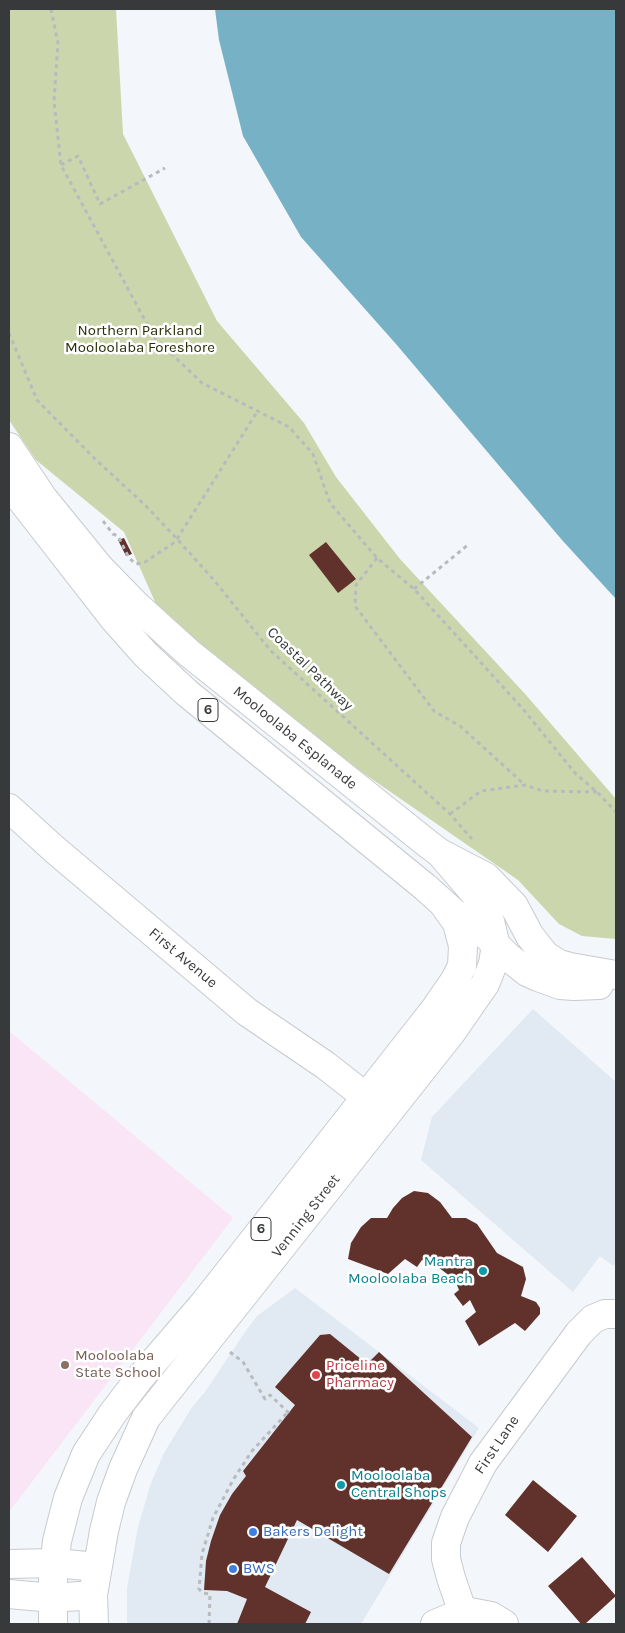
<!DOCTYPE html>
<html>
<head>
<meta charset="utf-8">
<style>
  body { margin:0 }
  #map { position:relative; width:625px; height:1633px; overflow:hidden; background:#f3f6fa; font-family:Karla,sans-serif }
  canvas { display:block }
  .frame { position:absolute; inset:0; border:10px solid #37393a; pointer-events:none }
</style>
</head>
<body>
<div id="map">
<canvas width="625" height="1633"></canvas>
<div class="frame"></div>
</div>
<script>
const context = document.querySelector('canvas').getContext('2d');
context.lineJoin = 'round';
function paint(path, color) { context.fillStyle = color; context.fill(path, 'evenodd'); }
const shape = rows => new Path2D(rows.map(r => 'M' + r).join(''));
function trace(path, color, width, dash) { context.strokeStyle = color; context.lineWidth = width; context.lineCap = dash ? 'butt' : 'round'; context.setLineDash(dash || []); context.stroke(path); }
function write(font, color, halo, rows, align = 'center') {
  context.font = font + ' Karla,sans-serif'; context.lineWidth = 5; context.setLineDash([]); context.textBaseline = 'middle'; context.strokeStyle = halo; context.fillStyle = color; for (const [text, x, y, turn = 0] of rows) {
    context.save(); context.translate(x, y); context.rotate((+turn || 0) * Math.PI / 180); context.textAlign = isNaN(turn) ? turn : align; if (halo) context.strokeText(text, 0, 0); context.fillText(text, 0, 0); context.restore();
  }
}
const built = shape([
  [533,1009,616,1082,616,1262,613,1266,600,1256,573,1292,421,1160,432,1117],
  [295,1288,479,1428,361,1624,127,1624,127,1588,138,1527,151,1483,164,1453,192,1407,205,1392,245,1332,257,1316]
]);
const education = shape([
  [9,1031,233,1218,9,1512]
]);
const green = shape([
  [9,9,116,9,123,134,217,321,304,423,336,477,400,559,526,695,616,799,616,939,582,936,559,924,518,880,340,757,160,613,124,532,36,460,9,420]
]);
const water = shape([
  [215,9,616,9,616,599,562,540,396,344,301,237,243,136,219,40]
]);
const building = shape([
  [124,538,132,554,126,556,118,540],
  [326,542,356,579,338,593,309,555],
  [414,1191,428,1193,440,1202,452,1218,466,1218,477,1224,497,1253,523,1267,526,1279,521,1296,536,1302,540,1308,540,1314,525,1331,515,1323,479,1346,465,1321,476,1312,470,1300,463,1306,454,1294,459,1290,455,1280,438,1267,429,1262,422,1260,417,1267,405,1259,388,1274,348,1259,351,1243,361,1227,371,1218,387,1218,393,1208,402,1198],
  [330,1334,367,1364,379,1352,472,1437,389,1574,297,1520,265,1587,311,1612,305,1624,237,1624,247,1599,227,1591,204,1590,206,1561,211,1541,220,1515,232,1494,246,1476,243,1471,295,1405,275,1387,320,1335],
  [533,1480,577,1516,548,1552,505,1515],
  [582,1557,616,1596,585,1624,581,1624,548,1586]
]);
const path = shape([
  [51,9,58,43,54,101,61,165,154,337,202,383,289,427,313,454,330,503,377,558,414,589,523,709,575,773,597,792,616,812],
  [61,165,78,156,100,204,165,168],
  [9,333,37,400,93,457,146,506,178,540,213,579,271,651,450,814,472,839],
  [103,521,113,534,118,536,129,558,136,564,145,562,178,540],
  [177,539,257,412],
  [377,558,356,585,355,606,434,711,460,726,525,785],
  [414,589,469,544],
  [450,814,481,791,525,785,543,791,597,792],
  [230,1352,243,1362,265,1399,270,1395,289,1413],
  [209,1624,210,1594,203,1593,199,1589,202,1554,213,1518,233,1480,252,1451,288,1412]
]);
const minor = shape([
  [9,808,54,849,247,1012,325,1065,366,1097],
  [9,1564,55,1563,97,1567],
  [9,1594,53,1598,93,1595],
  [463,1613,451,1578,446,1559,446,1543,455,1517,483,1463,579,1333,593,1319,605,1314,616,1314],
  [435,1624,459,1614,470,1612,491,1616,504,1624]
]);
const major = shape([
  [9,447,43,498,100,568,137,606,189,653,428,844,440,853,486,877,514,906,530,936,545,955,559,964,570,967,616,975],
  [9,484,114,619,146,655,187,693,425,887,454,913,478,927,507,956,527,972,538,977,560,985,574,986,599,985],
  [53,1624,53,1578,57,1541,68,1498,86,1454,113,1413,139,1379,206,1301,435,1009,455,980,462,966,463,946,457,923,442,902],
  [94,1624,93,1595,104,1531,111,1502,123,1469,146,1418,451,1033,485,984,493,964,495,951,494,938,490,921,484,906,477,896,440,853]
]);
const markers = [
  [483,1271,5,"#0f9aa8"],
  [65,1365,5,"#8d6e63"],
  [316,1375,5,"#e0444e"],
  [341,1485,5,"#0f9aa8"],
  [253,1532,5,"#3f7fe0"],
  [233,1569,5,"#3f7fe0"]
];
const shields = [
  [208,710,20],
  [261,1229,20]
];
const shieldNames = [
  ["6",208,710],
  ["6",261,1229]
];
const parkNames = [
  ["Northern Parkland",140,331],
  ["Mooloolaba Foreshore",140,348]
];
const streetNames = [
  ["Coastal Pathway",310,669,44],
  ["Mooloolaba Esplanade",295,738,39],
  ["First Avenue",183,958,40],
  ["Venning Street",306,1216,-52],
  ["First Lane",497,1445,-56]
];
const cultureNames = [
  ["Mantra",473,1262],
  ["Mooloolaba Beach",473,1279],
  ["Mooloolaba",351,1476,"left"],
  ["Central Shops",351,1493,"left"]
];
const educationNames = [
  ["Mooloolaba",75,1356],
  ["State School",75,1373]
];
const healthNames = [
  ["Priceline",326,1366],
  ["Pharmacy",326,1383]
];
const shopNames = [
  ["Bakers Delight",263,1532],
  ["BWS",243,1569]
];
paint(built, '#e1eaf3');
paint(education, '#f9e5f5');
paint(green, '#cbd6ac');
paint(water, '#76b1c5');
paint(building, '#60322b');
trace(minor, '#c7cbce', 30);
trace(major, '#c7cbce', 30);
trace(path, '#b8bbbe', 3, [4, 4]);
trace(minor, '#fff', 28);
trace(major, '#fff', 28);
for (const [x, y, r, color] of markers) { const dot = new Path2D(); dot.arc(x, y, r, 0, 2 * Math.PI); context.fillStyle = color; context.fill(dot); trace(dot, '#fff', 2); }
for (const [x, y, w] of shields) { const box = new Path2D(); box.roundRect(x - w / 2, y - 11.5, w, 23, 4); context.fillStyle = '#fff'; context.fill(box); trace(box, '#37393a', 1); }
write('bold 14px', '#37393a', null, shieldNames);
write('15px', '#283009', '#fff', parkNames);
write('15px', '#37393a', '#fff', streetNames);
write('15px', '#0d838f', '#fff', cultureNames, 'right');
write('15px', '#785e54', '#fff', educationNames, 'left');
write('15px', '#be3a42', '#fff', healthNames, 'left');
write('15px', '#366cbe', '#fff', shopNames, 'left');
</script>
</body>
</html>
